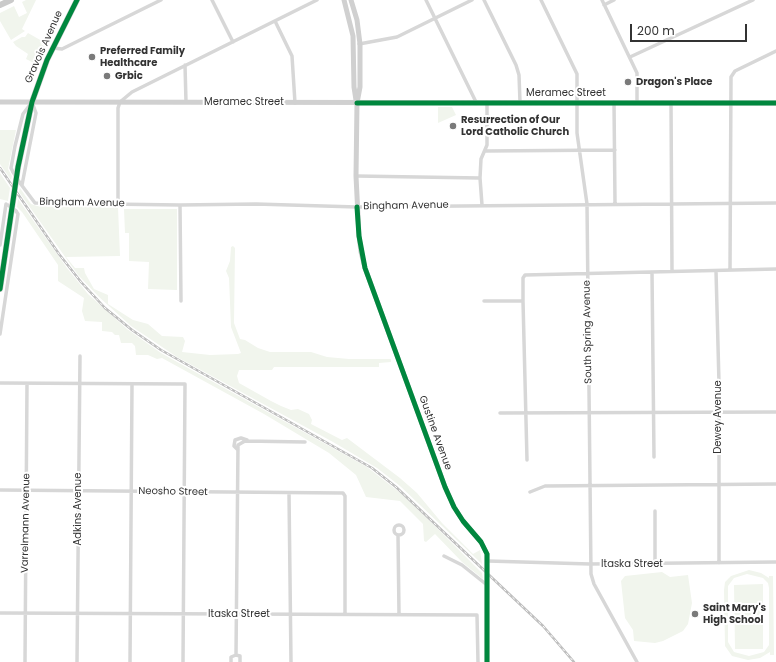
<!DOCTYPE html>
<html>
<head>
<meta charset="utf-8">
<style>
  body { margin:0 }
  #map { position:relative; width:776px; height:662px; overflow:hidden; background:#fff; font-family:Poppins,sans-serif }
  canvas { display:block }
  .scale { position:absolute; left:630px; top:24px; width:117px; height:18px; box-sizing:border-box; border:2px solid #333; border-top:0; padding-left:5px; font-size:12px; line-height:14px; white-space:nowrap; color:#333; -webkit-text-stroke:3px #fff; paint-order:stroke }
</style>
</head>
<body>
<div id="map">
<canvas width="776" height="662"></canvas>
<div class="scale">200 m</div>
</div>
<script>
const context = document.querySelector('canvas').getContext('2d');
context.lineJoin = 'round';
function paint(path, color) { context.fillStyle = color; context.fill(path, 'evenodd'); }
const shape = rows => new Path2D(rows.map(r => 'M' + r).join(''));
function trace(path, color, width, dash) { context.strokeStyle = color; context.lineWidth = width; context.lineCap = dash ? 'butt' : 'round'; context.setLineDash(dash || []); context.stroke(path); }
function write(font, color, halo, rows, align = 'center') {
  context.font = font + ' Poppins,sans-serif'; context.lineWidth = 4; context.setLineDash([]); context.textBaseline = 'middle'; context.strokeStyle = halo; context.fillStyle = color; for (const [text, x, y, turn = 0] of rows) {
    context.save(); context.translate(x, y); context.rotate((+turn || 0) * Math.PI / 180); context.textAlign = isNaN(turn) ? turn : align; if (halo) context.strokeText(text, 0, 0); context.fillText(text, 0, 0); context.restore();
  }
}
const green = shape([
  [26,0,36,0,22,29,25,31,11,40,0,21,0,13,14,6,19,17,27,13,22,2],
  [28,33,42,41,41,44,46,47,38,65,26,59,28,54,16,46,13,42,22,37,25,37],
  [438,107,452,107,456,115,438,123],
  [0,130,16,130,8,169,12,176,11,180,0,164],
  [0,173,10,188,8,201,0,199],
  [20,188,31,204,37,206,118,207,120,256,66,257,75,268,84,268,85,273,94,289,108,295,108,304,133,320,148,324,162,336,183,337,185,341,182,352,210,355,238,354,241,353,231,327,229,278,226,271,230,261,231,247,233,246,235,248,234,323,240,339,245,340,258,348,270,352,311,352,327,357,349,359,391,359,391,362,379,363,379,367,274,367,272,370,239,370,237,376,239,383,271,401,281,406,291,410,298,409,309,414,312,420,311,424,342,440,347,438,400,478,417,493,442,523,473,554,480,550,482,564,400,486,377,468,333,442,177,357,131,326,99,297,78,275,19,192],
  [18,199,67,268,88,294,127,329,161,353,367,467,403,495,439,530,482,573,483,579,462,562,435,534,426,542,424,541,423,524,400,501,366,497,356,475,329,453,264,414,162,358,157,359,148,355,136,355,135,346,132,343,121,343,119,335,115,335,112,332,102,331,102,322,85,321,82,311,84,298,58,281,58,265,22,212,17,207],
  [124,209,177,209,177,290,148,289,149,262,129,261,129,233,125,233],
  [749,570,761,573,769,578,769,576,773,576,774,655,770,655,770,652,760,658,748,660,732,656,725,646,724,590,725,582,731,576],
  [747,574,763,578,768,583,769,588,769,645,764,652,749,656,734,652,728,642,728,586,734,578],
  [662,572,670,577,688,575,692,603,688,624,683,631,663,641,655,643,634,641,633,630,625,618,621,581,625,576],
  [763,584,763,649,735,649,734,585]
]);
const street = shape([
  [212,0,233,42],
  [426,0,476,102],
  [484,0,516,65,519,75,520,102],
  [541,0,577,74,577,133,587,204,591,574,594,584,637,662],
  [602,0,637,73,637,102],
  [604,5,614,0],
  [275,21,292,56,295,103],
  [359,44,397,37,472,0],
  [53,48,62,49,161,0],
  [630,57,753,0],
  [185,65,186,102],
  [614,102,615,203],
  [671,102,672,271],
  [485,151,615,150],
  [13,172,11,168,15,146,23,114,32,102,36,113,22,185],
  [356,176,480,178],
  [20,183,35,203,180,205,256,204,357,207,776,203],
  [118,204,118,108,120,102,132,92,317,0],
  [180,205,181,301],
  [482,205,480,178,481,159,487,145,487,102],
  [0,245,6,204],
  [730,270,731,77,735,71,776,51],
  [716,271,719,383,719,563],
  [652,272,654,457],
  [484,301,523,301],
  [0,334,18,214,16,211],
  [0,383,185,384,183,662],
  [500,413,776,412],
  [238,450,234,446,235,440,241,438,247,440],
  [527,460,523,301,523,278,525,275,776,269],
  [0,490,343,493,345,496,345,613],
  [530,492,545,486,776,484],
  [289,493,291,662],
  [655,511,655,564],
  '394 530a5 5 0 1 1 10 0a5 5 0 1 1-10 0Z',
  [398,535,399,614],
  [444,556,462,565,487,585],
  [488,561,590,564,776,562],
  [0,613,477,615,478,662],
  [236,655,238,445,245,441,305,442],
  [25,662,27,384],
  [77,662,80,356],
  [130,662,132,385],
  [231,662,231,657,236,655,240,656,240,662]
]);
const secondary = shape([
  [344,0,353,36,354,87,356,100],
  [351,0,357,20,360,44,360,87,357,103,356,176,359,236,361,252,365,268,445,487,454,507,463,521,481,542,487,554,487,662],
  [0,102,776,103]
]);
const primary = shape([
  [0,5,11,0],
  [0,289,18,167,32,102,47,60,77,0]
]);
const rail = shape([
  [0,168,59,254,81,282,105,308,132,330,161,350,372,468,396,487,543,626,574,662]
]);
const streetBridge = shape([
  [13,172,20,183],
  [8,205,16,211]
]);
const cycleway = shape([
  [357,103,776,103],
  [357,207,359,236,365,268,445,487,454,507,463,521,481,542,487,554,487,662],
  [0,289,18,167,32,102,47,60,77,0]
]);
const markers = [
  [92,57,4,"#7a7a7a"],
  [107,76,4,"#7a7a7a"],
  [628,82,4,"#7a7a7a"],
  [453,126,4,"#7a7a7a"],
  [695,614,4,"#7a7a7a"]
];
const streetNames = [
  ["Gravois Avenue",44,47,-66],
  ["Meramec Street",566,93],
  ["Meramec Street",244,102],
  ["Bingham Avenue",82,203,1],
  ["Bingham Avenue",406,206,-1],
  ["South Spring Avenue",588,332,-91],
  ["Dewey Avenue",718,417,-90],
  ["Gustine Avenue",435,433,70],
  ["Neosho Street",173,492,1],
  ["Adkins Avenue",78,509,-90],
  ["Varrelmann Avenue",26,523,-89],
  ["Itaska Street",632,564],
  ["Itaska Street",239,614]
];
const poiNames = [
  ["Preferred Family",100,51],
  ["Healthcare",100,63],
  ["Grbic",115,76],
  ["Dragon's Place",636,82],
  ["Resurrection of Our",461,120],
  ["Lord Catholic Church",461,132],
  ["Saint Mary's",703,608],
  ["High School",703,620]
];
paint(green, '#f1f5ed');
trace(street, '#d7d7d7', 3.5);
trace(secondary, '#d0d0d0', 5);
trace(primary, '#cacaca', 6);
trace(rail, '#bebebe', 2.5);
trace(rail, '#fff', 1, [3]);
trace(streetBridge, '#d7d7d7', 3.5);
trace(cycleway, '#00873e', 5);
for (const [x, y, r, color] of markers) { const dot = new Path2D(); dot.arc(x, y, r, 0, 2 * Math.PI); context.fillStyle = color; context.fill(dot); trace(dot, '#fff', 1.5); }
write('10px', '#333', '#fff', streetNames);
write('bold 10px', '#333', '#fff', poiNames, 'left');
</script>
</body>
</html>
